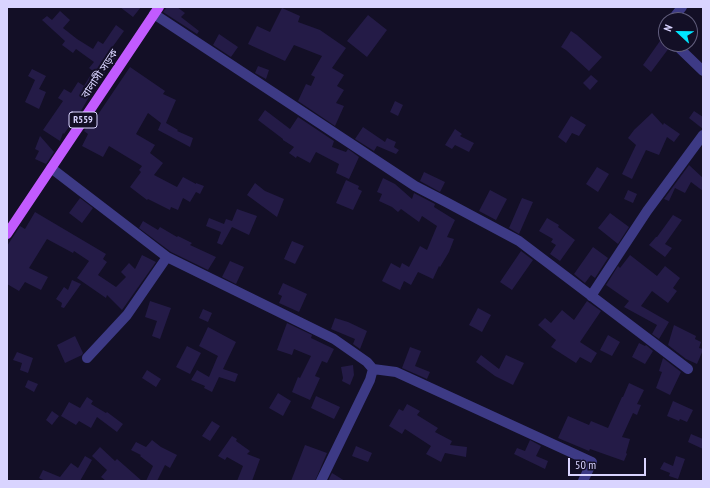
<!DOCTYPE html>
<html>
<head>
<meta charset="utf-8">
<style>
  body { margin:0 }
  #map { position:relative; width:710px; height:488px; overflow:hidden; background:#130f26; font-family:"PT Sans Narrow",sans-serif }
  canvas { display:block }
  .frame { position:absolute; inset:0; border:8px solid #d9d4ff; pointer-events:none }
  .north { position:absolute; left:658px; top:12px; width:40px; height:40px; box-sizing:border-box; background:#130f26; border:1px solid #625e7d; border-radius:50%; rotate:292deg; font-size:11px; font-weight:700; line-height:16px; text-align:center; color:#d9d4ff }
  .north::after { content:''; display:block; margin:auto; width:14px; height:18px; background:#00e5ff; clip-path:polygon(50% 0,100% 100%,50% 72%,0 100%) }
  .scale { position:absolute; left:568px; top:458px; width:78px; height:18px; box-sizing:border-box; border:2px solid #d9d4ff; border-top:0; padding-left:5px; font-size:12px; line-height:14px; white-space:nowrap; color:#d9d4ff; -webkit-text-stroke:3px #130f26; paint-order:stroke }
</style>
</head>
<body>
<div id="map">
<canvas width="710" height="488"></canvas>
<div class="frame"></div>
<div class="north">N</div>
<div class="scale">50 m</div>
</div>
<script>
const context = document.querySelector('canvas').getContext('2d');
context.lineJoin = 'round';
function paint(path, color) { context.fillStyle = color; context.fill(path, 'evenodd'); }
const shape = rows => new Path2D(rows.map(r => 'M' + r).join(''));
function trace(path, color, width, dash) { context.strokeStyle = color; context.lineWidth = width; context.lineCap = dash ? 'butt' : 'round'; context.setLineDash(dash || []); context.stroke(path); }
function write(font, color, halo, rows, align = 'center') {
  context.font = font + ' "PT Sans Narrow","Noto Sans Bengali",sans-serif'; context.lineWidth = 4; context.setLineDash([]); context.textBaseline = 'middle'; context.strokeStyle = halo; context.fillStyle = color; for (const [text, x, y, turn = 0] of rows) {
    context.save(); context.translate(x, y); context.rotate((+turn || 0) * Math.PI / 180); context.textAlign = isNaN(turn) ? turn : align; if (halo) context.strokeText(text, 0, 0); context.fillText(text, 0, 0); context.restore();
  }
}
const building = shape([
  [120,7,141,7,133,17],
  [167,7,177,7,185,13,181,17,199,31,197,34,163,12],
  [282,8,300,16,298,22,320,30,346,48,332,68,344,75,337,86,344,90,336,103,344,106,335,126,298,101,306,84,311,86,315,77,311,75,322,56,294,45,285,61,248,44,257,26,270,32],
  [60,11,70,20,63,28,77,39,93,49,98,41,103,44,116,25,124,31,111,49,118,54,93,90,78,116,73,124,71,124,64,134,63,133,60,141,43,130,63,101,58,98,64,89,71,93,78,82,84,86,93,71,89,68,94,62,76,49,73,53,62,45,65,41,42,20,47,16,52,20],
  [368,15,387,30,367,57,347,41],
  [571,31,577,35,602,57,589,71,566,50,561,47],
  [219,34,238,47,231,57,213,45],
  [660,41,669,48,651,72,643,65],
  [258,66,269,70,266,79,255,73],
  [130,67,165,91,163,94,176,100,166,123,178,130,177,131,193,138,190,147,158,130,161,123,148,113,136,134,155,145,150,153,163,163,154,175,177,187,183,177,196,184,196,183,204,186,200,194,196,192,190,202,183,198,178,210,171,207,170,210,148,199,147,200,130,187,141,172,139,170,142,166,109,146,103,157,82,146,88,134,84,131,89,123,93,125,99,113],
  [32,69,46,76,39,89,46,92,39,109,25,102,35,80,28,76],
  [591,75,598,81,590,90,583,83],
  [395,101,403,105,398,116,390,112],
  [265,110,290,129,298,117,334,141,332,147,346,152,348,149,359,157,349,179,336,173,339,164,316,152,310,163,297,156,296,158,289,153,294,147,283,140,283,139,258,120],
  [694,111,703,117,703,129,689,118],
  [652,113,663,125,664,123,680,134,674,142,667,137,659,155,646,150,632,179,622,174,636,145,628,138,634,130],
  [571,116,586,125,579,136,572,133,566,143,558,137],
  [363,127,385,142,387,138,396,142,394,147,399,150,396,154,377,146,374,151,355,139],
  [455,129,462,134,460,136,474,143,469,152,455,145,452,149,445,145],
  [40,136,54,152,46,164,35,159,39,151,35,149],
  [689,165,703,178,703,191,691,182,685,193,675,188,669,201,664,199],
  [597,167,609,174,598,192,586,184],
  [424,172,445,182,440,192,420,181],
  [383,178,395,184,412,199,414,193,435,204,434,207,455,220,447,237,454,239,449,252,440,267,439,266,433,279,418,272,411,285,404,281,400,290,382,281,391,263,400,268,402,263,409,267,420,246,427,250,437,226,422,216,419,222,401,209,398,212,392,207,379,201,382,194,377,192],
  [346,180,359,186,358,189,362,191,353,210,336,203],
  [255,183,265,191,284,199,277,217,247,195],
  [490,190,507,199,496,220,479,211],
  [628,190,637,194,633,203,624,199],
  [80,198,93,208,82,223,69,213],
  [522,198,533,202,519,234,509,228],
  [237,209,257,216,249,235,232,227,222,245,217,243,221,232,206,226,209,218,224,224,226,219,232,221],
  [35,212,106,254,103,259,107,262,98,275,116,287,126,277,121,272,129,263,135,269,142,255,156,262,122,310,107,295,106,298,77,278,89,261,74,251,73,253,47,239,29,268,48,277,41,290,25,282,19,291,7,284,7,246,20,226,25,229],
  [610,213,629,227,618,244,598,228],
  [673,215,682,220,665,244,672,248,665,257,649,245,656,237,657,237],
  [547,218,559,225,558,227,575,240,560,261,550,254,556,245,551,242,553,239,539,231],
  [143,221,158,230,160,227,177,237,178,236,192,243,190,245,216,257,208,270,171,252,139,228],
  [292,241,304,246,295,264,284,259],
  [593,247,608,258,595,278,591,275,585,283,574,274],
  [521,251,533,260,512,290,500,282],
  [630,255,657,276,665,266,680,278,673,288,677,291,668,303,652,291,641,306,669,322,659,339,652,334,657,325,624,307,629,301,606,285,618,266,620,268],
  [230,261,244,267,236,284,222,277],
  [72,280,81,284,64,308,61,307,62,303,56,299,64,287,68,290],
  [283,283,307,294,299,312,279,303,282,296,278,294],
  [150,301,171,308,160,339,152,336,157,321,145,317],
  [587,301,601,311,580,342,597,353,591,363,580,357,576,363,551,347,556,340,538,325,545,318,551,323,562,310,574,320],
  [478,308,491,315,482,332,469,325],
  [203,309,212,313,208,322,199,318],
  [335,318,348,322,367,331,360,349,353,344,355,339,331,329],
  [287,323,312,335,311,338,334,349,327,363,322,361,315,376,320,378,310,400,292,392,298,377,300,378,311,356,294,349,292,355,277,350],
  [674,325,696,336,695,339,701,342,699,348,703,349,703,350,697,364,686,359,668,345],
  [208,327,236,342,223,369,238,374,235,382,219,377,212,392,204,388,205,386,191,380,197,370,209,377,217,358,218,356,199,346],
  [608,335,620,342,612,356,600,350],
  [75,336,83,353,82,355,65,363,57,345],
  [639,343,645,346,646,345,653,351,645,364,632,357],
  [187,346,201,353,190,374,176,367],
  [410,347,421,351,415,366,430,372,427,379,402,368],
  [17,352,33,358,28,373,20,370,22,363,13,360],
  [481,355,499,369,506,355,524,363,513,385,495,376,476,362],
  [663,358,681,372,670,395,656,388,662,372,659,371],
  [353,365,354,375,350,385,342,381,343,378,341,367],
  [147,370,161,379,156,387,142,378],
  [28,380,38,384,34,392,25,387],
  [629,383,644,390,637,404,641,405,637,415,633,413,622,437,630,439,626,453,627,454,624,461,590,449,589,451,558,438,568,416,589,425,591,421,608,428,622,397,623,397],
  [278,393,291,401,283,416,269,408],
  [316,396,340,407,334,419,311,408],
  [87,397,93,401,91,404,106,413,107,412,123,424,117,432,97,417,91,428,79,421,76,425,61,416,69,402,80,408],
  [673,401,693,410,687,422,680,419,679,421,667,416],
  [407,404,420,411,417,415,438,428,435,432,452,441,450,445,467,447,466,457,445,453,441,462,426,454,431,446,405,429,402,434,389,426,399,409,403,411],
  [52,411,59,416,52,425,46,420],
  [212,421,220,426,210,441,202,436],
  [691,434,703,439,703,449,688,442],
  [232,436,237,439,236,441,250,451,247,454,260,459,252,481,237,481,243,466,227,457,225,460,218,456],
  [152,440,161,447,177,455,170,468,165,465,157,481,146,481,153,466,140,456,141,455,131,450,136,442,146,447],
  [530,440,541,446,536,456,548,461,545,469,514,454,517,448,525,451],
  [305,445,327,453,315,481,291,481],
  [356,446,372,453,368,462,352,456],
  [100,447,115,461,117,459,142,481,106,481,101,477,107,470,92,456],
  [85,456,92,460,80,481,45,481,39,478,43,470,60,477,71,463,78,468],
  [676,456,685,459,678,479,669,476,670,473,660,469,664,462,673,466],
  [332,473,345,481,328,481]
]);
const street = shape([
  [154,14,415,186,446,202,519,241,688,369],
  [672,20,682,7],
  [666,27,663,32,666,35],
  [675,44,703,71],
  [51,168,167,257,334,339,367,362,373,369,396,372,592,462,583,481],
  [591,296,647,211,703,135],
  [87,358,127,315,167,257],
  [321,481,370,380,373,369]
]);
const primary = shape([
  [7,234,159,7]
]);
const shields = [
  [83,120,28]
];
const shieldNames = [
  ["R559",83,120]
];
const streetNames = [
  ["বালাসী সড়ক",100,74,-56]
];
paint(building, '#241b47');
trace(street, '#3d3a85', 10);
trace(primary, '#c25bff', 10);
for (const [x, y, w] of shields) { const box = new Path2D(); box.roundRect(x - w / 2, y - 8, w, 16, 3); context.fillStyle = '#130f26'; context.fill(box); trace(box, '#d9d4ff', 1); }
write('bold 10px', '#d9d4ff', null, shieldNames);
write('11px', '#d9d4ff', '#130f26', streetNames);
</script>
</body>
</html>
